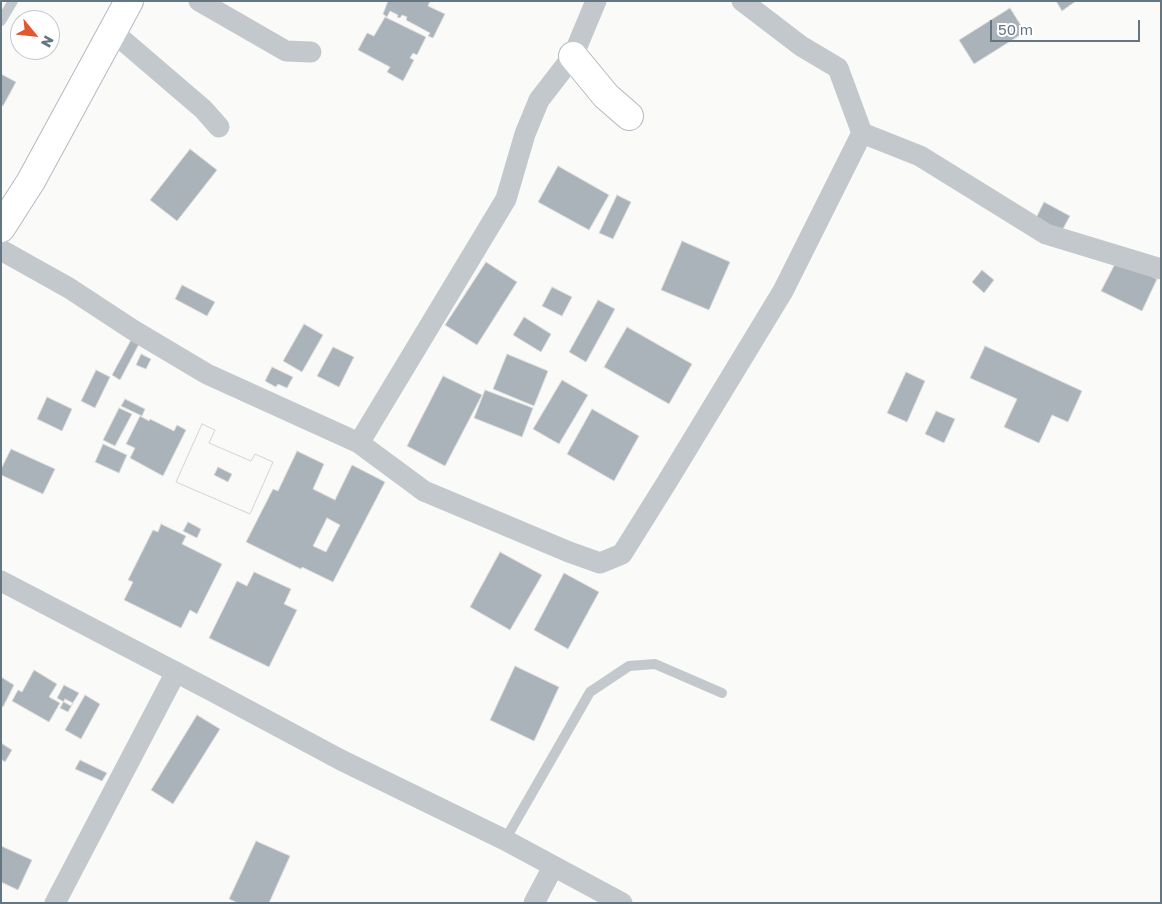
<!DOCTYPE html>
<html>
<head>
<meta charset="utf-8">
<style>
  body { margin:0 }
  #map { position:relative; width:1162px; height:904px; overflow:hidden; background:#fafaf8; font-family:"Golos Text",sans-serif }
  canvas { display:block }
  .frame { position:absolute; inset:0; border:2px solid #657683; pointer-events:none }
  .north { position:absolute; left:10px; top:10px; width:50px; height:50px; box-sizing:border-box; background:#fff; border:1px solid #c1c8cd; border-radius:50%; rotate:118deg; font-size:14px; font-weight:700; line-height:20px; text-align:center; color:#657683 }
  .north::after { content:''; display:block; margin:auto; width:18px; height:22px; background:#e4572e; clip-path:polygon(50% 0,100% 100%,50% 72%,0 100%) }
  .scale { position:absolute; left:990px; top:20px; width:150px; height:22px; box-sizing:border-box; border:2px solid #657683; border-top:0; padding-left:6px; font-size:15px; line-height:18px; white-space:nowrap; color:#657683; -webkit-text-stroke:4px #fff; paint-order:stroke }
</style>
</head>
<body>
<div id="map">
<canvas width="1162" height="904"></canvas>
<div class="frame"></div>
<div class="north">N</div>
<div class="scale">50 m</div>
</div>
<script>
const context = document.querySelector('canvas').getContext('2d');
context.lineJoin = 'round';
function paint(path, color) { context.fillStyle = color; context.fill(path, 'evenodd'); }
const shape = rows => new Path2D(rows.map(r => 'M' + r).join(''));
function trace(path, color, width, dash) { context.strokeStyle = color; context.lineWidth = width; context.lineCap = dash ? 'butt' : 'round'; context.setLineDash(dash || []); context.stroke(path); }
const building = shape([
  [388,1,430,1,428,6,445,14,433,38,428,36,430,33,406,20,407,17,402,15,400,18,397,17,398,15,390,11,387,17,383,14,388,1],
  [1056,1,1076,1,1062,11,1056,1],
  [1010,8,1025,32,974,64,959,40,1010,8],
  [385,17,426,37,417,55,413,53,410,58,414,60,403,81,387,72,390,67,358,50,367,33,374,36,385,17],
  [1,74,16,82,3,106,1,105,1,74],
  [190,149,217,170,177,221,150,200,190,149],
  [558,166,609,195,589,230,538,202,558,166],
  [617,195,631,202,613,239,599,233,617,195],
  [1044,202,1070,216,1059,236,1034,222,1044,202],
  [682,241,730,262,709,310,661,290,682,241],
  [1117,260,1157,279,1142,311,1101,291,1117,260],
  [486,262,517,282,477,345,445,325,486,262],
  [982,270,994,280,984,293,972,282,982,270],
  [182,285,215,302,207,316,175,299,182,285],
  [552,287,572,297,562,316,542,306,552,287],
  [598,300,615,309,586,362,569,352,598,300],
  [524,317,551,334,541,352,513,335,524,317],
  [304,324,323,335,302,372,283,361,304,324],
  [627,327,692,364,669,404,604,367,627,327],
  [131,340,139,344,120,380,112,375,131,340],
  [985,346,1082,391,1068,422,1052,415,1039,443,1004,427,1017,399,970,378,985,346],
  [333,347,354,357,339,387,317,376,333,347],
  [141,354,151,359,146,369,136,365,141,354],
  [507,354,548,371,534,406,493,389,507,354],
  [272,367,293,377,287,388,278,384,276,387,265,381,272,367],
  [96,370,110,377,95,408,81,401,96,370],
  [906,372,925,381,907,422,887,413,906,372],
  [443,376,482,395,445,466,407,446,443,376],
  [562,380,588,395,559,444,533,429,562,380],
  [485,390,533,408,522,437,474,418,485,390],
  [47,397,72,409,62,431,37,419,47,397],
  [125,399,145,409,142,416,121,406,125,399],
  [119,408,132,414,115,446,103,440,119,408],
  [592,409,639,436,614,481,567,454,592,409],
  [936,411,955,419,944,443,925,434,936,411],
  [140,416,149,421,150,419,174,431,177,425,186,430,163,476,130,458,135,448,126,444,140,416],
  [202,424,215,430,209,443,251,461,255,454,273,462,250,514,176,482,202,424],
  [218,467,232,474,228,482,214,475,218,467],
  [202,424,215,430,209,443,251,461,255,454,273,462,250,514,176,482,202,424],
  [103,444,127,455,119,473,95,462,103,444],
  [11,449,55,469,43,494,1,475,1,469,11,449],
  [297,451,324,464,313,489,335,500,352,465,385,482,333,582,302,567,301,569,246,542,273,489,278,491,297,451],
  [327,518,340,525,326,552,313,546,327,518],
  [188,522,201,529,197,538,183,531,188,522],
  [161,524,186,536,182,544,222,564,197,614,190,610,181,628,124,600,133,582,128,580,153,530,158,532,161,524],
  [500,552,542,575,510,630,470,607,500,552],
  [254,572,291,589,284,604,297,610,269,667,209,638,237,581,247,586,254,572],
  [564,573,599,592,568,649,534,630,564,573],
  [515,666,559,687,534,741,490,720,515,666],
  [34,670,57,684,49,697,60,703,49,722,12,701,18,690,22,692,34,670],
  [1,677,14,685,3,707,1,706,1,677],
  [64,685,79,693,71,706,57,698,64,685],
  [85,695,100,704,81,739,65,730,85,695],
  [65,699,73,703,68,712,60,708,65,699],
  [197,715,220,729,173,804,151,790,197,715],
  [1,743,12,750,5,762,1,759,1,743],
  [80,760,107,773,102,781,75,769,80,760],
  [256,841,290,856,269,903,238,903,229,899,256,841],
  [1,846,32,860,18,890,1,882,1,846]
]);
const lane = shape([
  [1,21,13,1],
  [505,840,590,692,629,666,655,664,722,693]
]);
const street = shape([
  [199,1,286,51,311,52],
  [742,1,801,46,838,68,862,133,920,156,1046,234,1161,269],
  [112,31,203,109,219,127],
  [1,250,69,288,133,330,207,374,359,443,424,491,569,552,600,563,622,554,667,482,783,291,862,133],
  [359,443,506,199,525,134,539,100,573,56,596,1],
  [1,581,212,691,341,760,505,840,622,903],
  [55,903,176,672],
  [534,903,553,867]
]);
const secondary = shape([
  [573,56,606,96,629,116],
  [1,228,31,181,129,1]
]);
paint(building, '#aab3b9');
trace(building, '#dcdcda', 1);
trace(secondary, '#b3babf', 30);
trace(lane, '#c3c8cc', 10);
trace(street, '#c3c8cc', 21);
trace(secondary, '#fff', 28);
</script>
</body>
</html>
